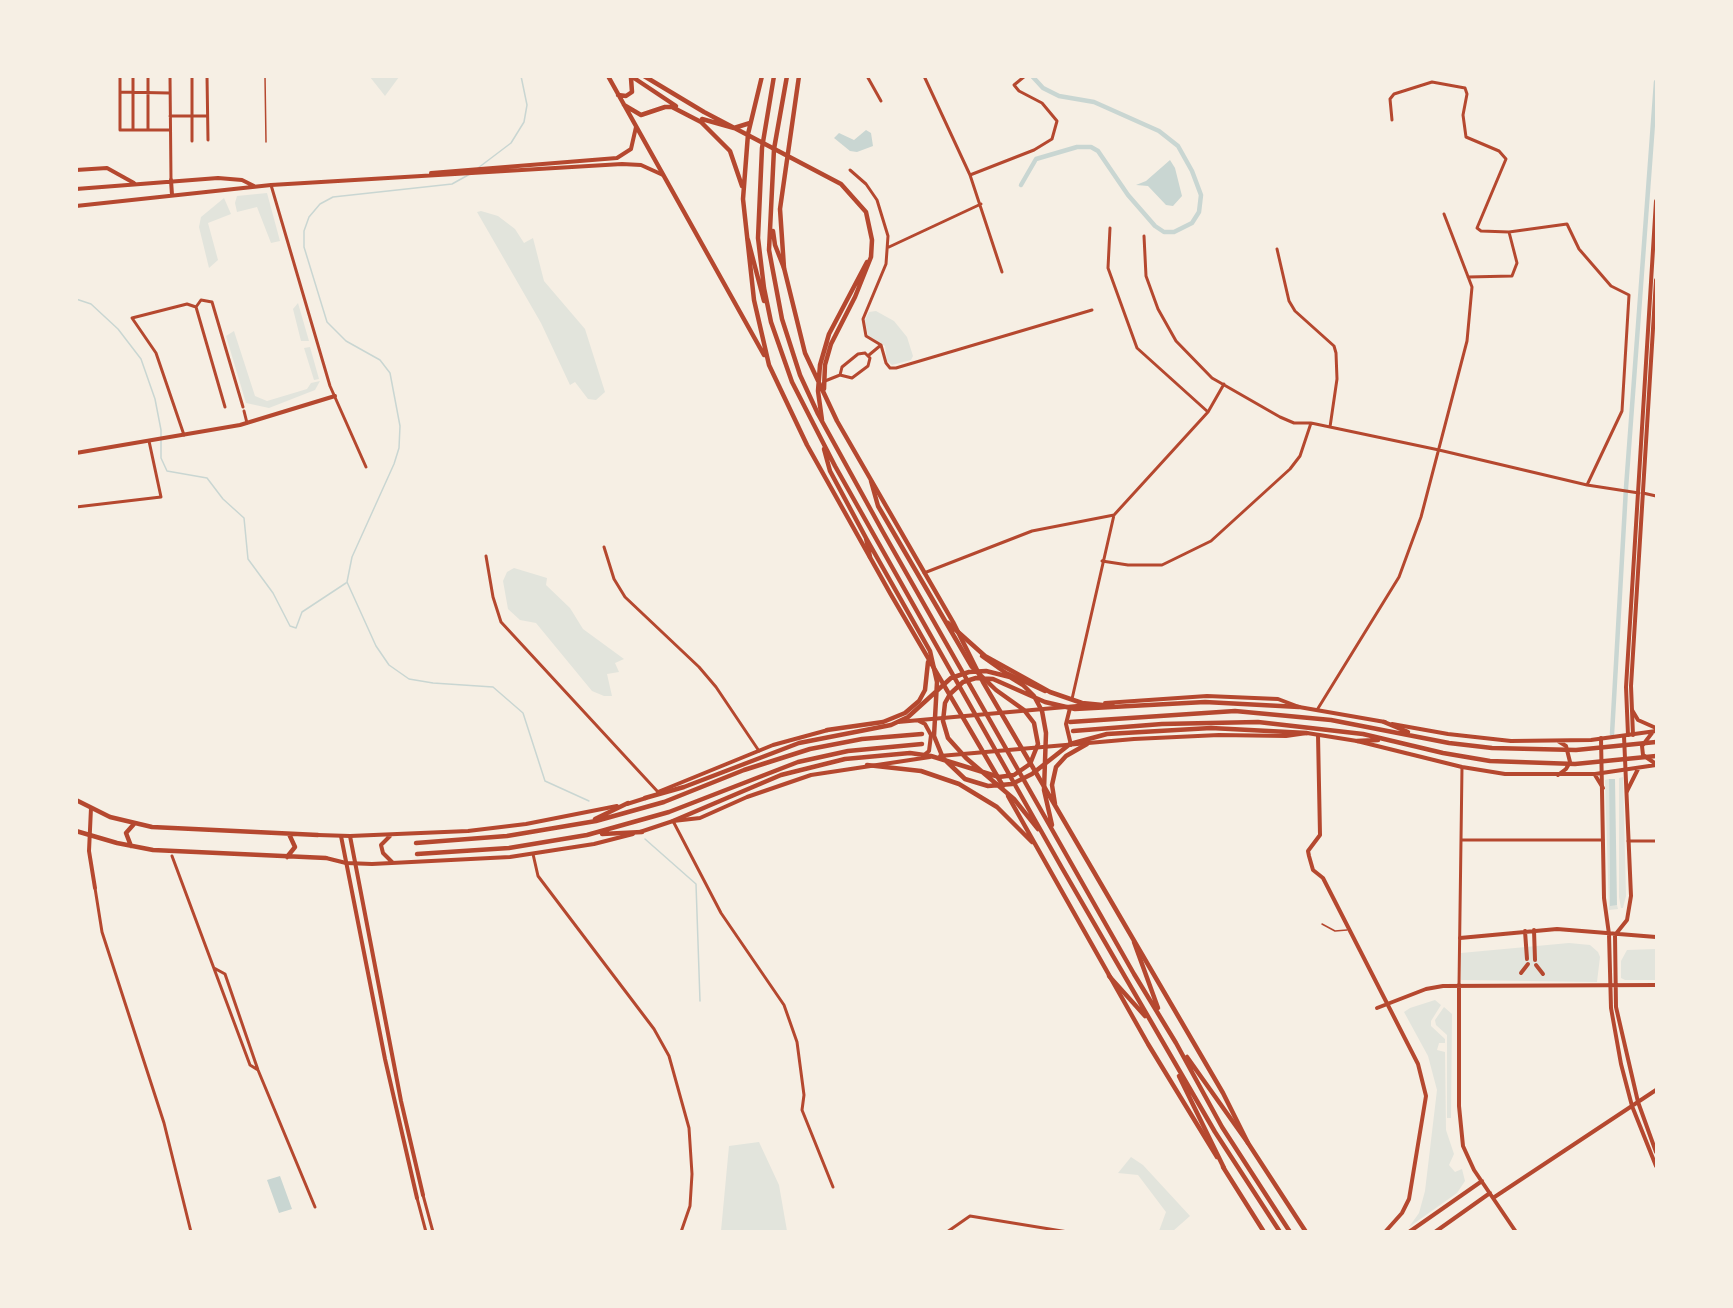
<!DOCTYPE html>
<html>
<head>
<meta charset="utf-8">
<style>
  body { margin:0 }
  #map { position:relative; width:1733px; height:1308px; overflow:hidden; background:#f6efe4; font-family:"PT Sans Narrow",sans-serif }
  canvas { display:block }
  .frame { position:absolute; inset:0; border:78px solid #f6efe4; pointer-events:none }
</style>
</head>
<body>
<div id="map">
<canvas width="1733" height="1308"></canvas>
<div class="frame"></div>
</div>
<script>
const context = document.querySelector('canvas').getContext('2d');
context.lineJoin = 'round';
function paint(path, color) { context.fillStyle = color; context.fill(path, 'evenodd'); }
const shape = rows => new Path2D(rows.map(r => 'M' + r).join(''));
function trace(path, color, width, dash) { context.strokeStyle = color; context.lineWidth = width; context.lineCap = dash ? 'butt' : 'round'; context.setLineDash(dash || []); context.stroke(path); }
const green = shape([
  [370,77,399,77,385,96],
  [267,193,280,241,271,243,257,207,237,212,235,203,237,196],
  [224,198,231,214,208,223,218,260,209,268,199,227,201,217],
  [481,211,498,216,515,229,524,243,533,238,544,281,585,329,605,392,596,400,588,399,575,382,570,385,541,323,477,212],
  [298,303,309,341,301,341,293,309],
  [876,311,894,321,907,337,913,356,911,360,892,365,887,361,885,346,868,335,865,320,869,312],
  [234,331,255,396,267,401,307,389,311,383,320,381,315,390,269,408,246,403,226,336],
  [310,347,319,379,314,380,304,348],
  [514,568,547,578,546,585,570,608,583,629,624,659,615,663,619,672,607,674,612,696,604,696,592,691,536,623,520,620,508,609,503,581,507,572],
  [1623,777,1626,896,1623,908,1621,908,1619,897,1619,778],
  [1609,779,1610,905,1617,905,1618,909,1609,910,1605,780],
  [1569,943,1590,945,1598,952,1600,957,1597,982,1461,980,1461,953],
  [1656,949,1656,980,1625,980,1621,978,1621,961,1627,950],
  [1435,1000,1441,1005,1431,1021,1431,1026,1445,1039,1445,1043,1439,1043,1437,1050,1445,1052,1446,1130,1454,1154,1449,1165,1455,1172,1462,1169,1465,1181,1457,1193,1409,1227,1419,1213,1425,1191,1437,1090,1428,1056,1404,1012,1410,1008],
  [1444,1007,1452,1014,1451,1118,1447,1118,1447,1035,1436,1025,1435,1020],
  [759,1142,779,1185,787,1231,721,1231,729,1146],
  [1131,1157,1143,1165,1190,1216,1173,1231,1159,1231,1166,1212,1138,1175,1118,1173]
]);
const water = shape([
  [866,130,871,133,873,146,857,152,850,151,834,138,839,133,854,140],
  [1170,160,1175,168,1182,196,1173,206,1166,205,1148,186,1136,185,1146,181],
  [1609,779,1615,779,1617,905,1610,906],
  [280,1176,292,1209,279,1213,267,1180]
]);
const stream = shape([
  [478,168,511,143,524,122,527,105,521,76],
  [470,174,452,184,333,197,320,204,309,217,304,231,304,247,327,322,346,341,380,360,390,373,400,426,399,448,394,464,352,557,347,582,376,646,389,665,409,679,433,683,493,687,523,713,545,781,589,801],
  [76,299,91,304,118,329,141,359,155,399,161,430,161,458,167,471,207,478,223,499,244,518,248,559,273,593,290,626,296,628,302,612,346,583],
  [645,839,696,884,700,1001]
]);
const canal = shape([
  [1021,185,1036,159,1077,147,1091,147,1098,151,1128,195,1155,226,1164,232,1174,232,1192,223,1199,212,1201,195,1192,171,1178,146,1159,131,1094,102,1059,96,1043,88,1032,76],
  [1612,734,1626,488,1656,82]
]);
const service = shape([
  [265,76,266,142],
  [1322,924,1335,931,1347,930]
]);
const minor = shape([
  [120,76,120,130,170,130],
  [148,76,148,130],
  [170,76,171,180],
  [192,76,192,141],
  [207,76,208,140],
  [867,76,881,101],
  [924,76,970,175,1002,272],
  [120,92,169,93],
  [170,116,207,116],
  [1392,120,1390,99,1394,94,1432,82,1465,88,1467,94,1463,115,1466,137,1499,151,1506,159,1477,228,1481,231,1509,232,1567,224,1579,249,1611,286,1629,295,1622,411,1587,485],
  [133,130,133,76],
  [850,170,866,184,877,200,888,236,886,264,863,319,866,336,881,345],
  [970,175,1034,150,1052,139,1057,121,1042,103,1019,91,1014,85,1025,76],
  [271,185,330,386,366,467],
  [1110,228,1108,268,1137,348,1208,412],
  [1144,236,1146,276,1158,309,1176,341,1212,378,1280,417,1294,423,1311,423,1439,450,1587,485,1639,493],
  [889,247,981,204],
  [1277,249,1289,301,1295,311,1334,346,1336,353,1337,379,1330,427],
  [1468,277,1512,276,1517,263,1509,232],
  [196,307,201,300,212,302,243,407],
  [881,345,886,363,890,368,896,368,1092,310],
  [865,353,870,358,868,366,852,378,840,375,842,367,858,354,865,353],
  [869,355,881,345],
  [825,381,840,375],
  [244,411,247,423],
  [184,435,156,353,132,318,187,304,196,307,225,407],
  [1643,493,1656,496],
  [76,507,161,497,149,441],
  [604,547,614,579,625,597,699,667,716,687,759,751],
  [486,556,493,597,501,622,658,792],
  [1102,561,1128,565,1162,565,1211,541,1290,469,1300,456,1311,423],
  [924,573,1032,531,1114,515],
  [1072,699,1114,515,1208,412,1224,384],
  [1317,710,1399,577,1421,517,1467,341,1472,287,1444,214],
  [673,821,721,913,784,1005,797,1042,804,1095,802,1110,833,1187],
  [1461,840,1603,840],
  [1628,841,1656,841],
  [533,854,538,876,654,1029,669,1056,689,1128,692,1174,690,1206,681,1232],
  [172,856,250,1065,258,1070],
  [95,888,102,932,164,1123,191,1232],
  [214,968,225,974,258,1070,315,1207],
  [1459,985,1462,767],
  [423,1195,433,1232],
  [417,1198,426,1232],
  [947,1232,970,1216,1068,1232]
]);
const tertiary = shape([
  [76,170,107,168,134,183],
  [431,173,617,158,631,149,636,127],
  [171,180,172,195],
  [76,189,218,178,242,180,254,186],
  [76,206,271,185,622,164,641,165,663,175],
  [76,453,240,425,335,396],
  [1318,735,1320,835,1308,851,1309,856,1313,870,1323,878,1418,1064,1426,1096,1409,1199,1402,1213,1385,1232],
  [1628,735,1626,687,1656,201],
  [1633,735,1631,686,1656,280],
  [1624,736,1631,896,1627,920,1615,935,1616,1007,1638,1102,1656,1152],
  [1601,738,1604,898,1609,934,1611,1008,1621,1064,1632,1106,1656,1166],
  [91,808,89,851,95,888],
  [341,836,385,1059,417,1198],
  [350,836,401,1101,423,1195],
  [1534,930,1535,960],
  [1525,931,1527,959],
  [1460,938,1557,929,1656,937],
  [1536,965,1543,974],
  [1521,973,1528,964],
  [1459,985,1459,1106,1463,1146,1474,1170,1516,1232],
  [1377,1008,1426,989,1443,986,1656,985],
  [1493,1198,1656,1090],
  [1409,1232,1482,1181],
  [1435,1232,1490,1193]
]);
const secondary = shape([
  [1105,703,1207,696,1278,699,1299,707,1385,722],
  [1070,708,1066,724,1071,745],
  [1632,710,1638,720,1656,728],
  [919,721,925,724,931,735,929,751,923,756],
  [898,722,1088,705],
  [1392,724,1448,734,1511,741,1591,740,1656,731],
  [1652,733,1642,746,1643,755,1656,764],
  [940,756,1134,739,1219,735,1286,736,1307,733,1357,741,1462,767,1505,774,1595,774,1656,765],
  [1558,775,1566,769,1570,762,1566,746,1558,741],
  [1595,775,1603,788],
  [1627,791,1638,769],
  [658,792,773,745,828,730],
  [627,804,646,798],
  [640,832,673,821,700,818,747,797,811,775,930,757],
  [318,835,350,836,468,831,526,824,617,806],
  [390,836,381,845,383,853,392,862],
  [326,858,346,863,372,864,510,857,594,844,633,834]
]);
const primary = shape([
  [608,76,764,355],
  [631,76,676,106],
  [644,76,704,112,841,184,866,212,872,240,871,257,855,297,831,344,825,365,824,389],
  [762,76,748,134,743,199,754,300,769,365,807,445,890,593,1003,786],
  [799,76,780,209,784,268,805,353,837,421,953,622,983,682,1223,1093,1248,1143,1306,1232],
  [618,95,626,96,632,92,631,78],
  [624,105,641,115,665,107,672,107,701,122,730,151,742,186],
  [702,119,734,128,750,123],
  [822,420,818,391,820,365,829,334,867,262],
  [982,656,1006,673,1045,691],
  [827,730,883,722,905,713,919,701,925,690,928,662],
  [867,765,921,771,959,784,997,807,1032,842],
  [1008,796,1148,1044,1217,1157],
  [76,800,110,817,152,827,318,835],
  [1055,804,1052,785,1056,767,1066,756,1087,744],
  [76,831,117,843,153,850,326,858],
  [131,846,126,833,134,824],
  [287,857,295,847,289,834],
  [1223,1167,1264,1232]
]);
const trunk = shape([
  [774,76,762,148,758,238,764,288,771,322,792,382,835,466,1062,868,1215,1132,1280,1232],
  [787,76,774,149,769,250,782,319,800,375,818,414,883,532,1134,974,1176,1043,1222,1127,1290,1232],
  [773,231,775,245,784,268],
  [748,240,764,301],
  [824,449,830,471,866,538,870,557],
  [866,538,930,651,937,682,934,736,943,758,965,779,988,786,1012,784,1032,774,1070,744,1107,734,1211,728,1307,733],
  [948,623,985,656,1050,692,1082,703,1113,706],
  [1070,722,1235,711,1331,720,1449,743,1492,748,1576,750,1656,742],
  [1384,722,1408,732],
  [1073,731,1162,724,1258,722,1363,734,1443,753,1490,761,1575,764,1656,756],
  [1357,741,1378,740],
  [645,798,684,787,799,743,891,725,908,717,951,678,969,672,986,671,1010,677,1023,685,1034,696,1042,711,1046,733,1044,790,1052,825],
  [595,819,628,803],
  [673,821,781,775,845,759,910,753,931,756,999,777,1014,775,1030,764,1038,744,1034,723,1024,710,996,690,972,667,878,506,871,481],
  [1038,829,1014,799,966,758,948,738,943,721,945,703,950,694,963,682,976,678,993,679,1045,702,1075,709,1205,702,1299,707],
  [602,834,642,832],
  [416,843,507,836,596,821,664,802,744,770,810,749,862,739,922,734],
  [417,854,509,848,587,835,669,812,798,762,848,751,922,744],
  [1134,942,1158,1008],
  [1109,976,1145,1016],
  [1187,1057,1248,1143],
  [1179,1076,1224,1168]
]);
paint(green, '#e2e4dc');
paint(water, '#c9d6d2');
trace(stream, '#c9d6d2', 1.5);
trace(canal, '#c9d6d2', 4.5);
trace(service, '#b5482f', 1.5);
trace(minor, '#b5482f', 3);
trace(tertiary, '#b5482f', 4);
trace(secondary, '#b5482f', 4);
trace(primary, '#b5482f', 4.5);
trace(trunk, '#b5482f', 4.5);
</script>
</body>
</html>
